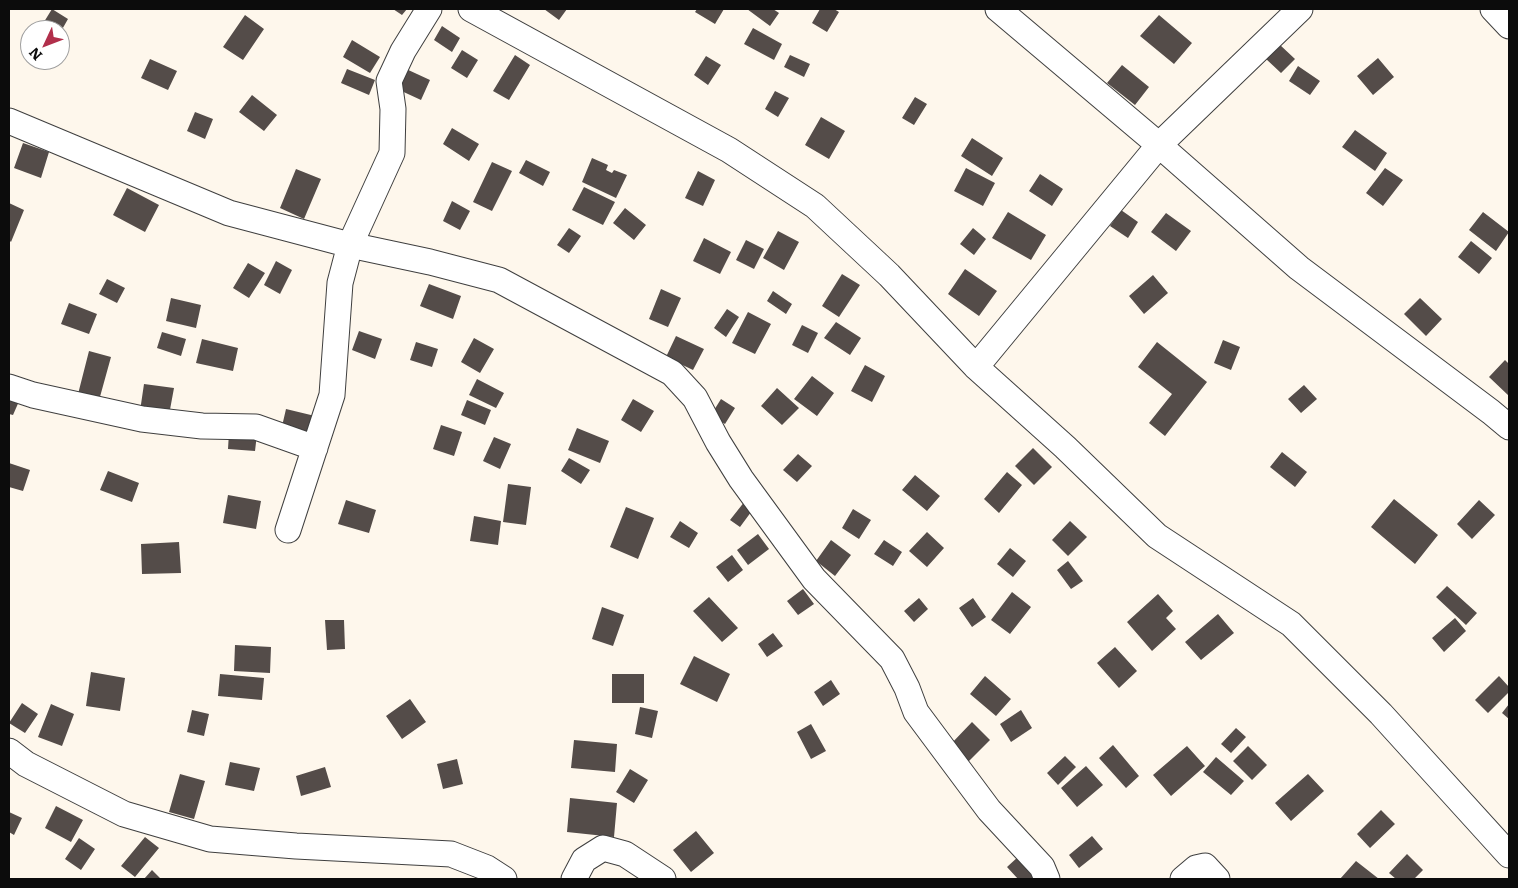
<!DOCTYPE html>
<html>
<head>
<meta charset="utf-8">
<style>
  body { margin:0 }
  #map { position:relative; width:1518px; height:888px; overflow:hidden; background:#fef7ec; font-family:Literata,serif }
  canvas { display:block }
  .frame { position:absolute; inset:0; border:10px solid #0c0c0c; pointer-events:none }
  .north { position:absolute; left:20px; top:20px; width:50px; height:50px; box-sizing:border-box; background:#fff; border:1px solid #9e9e9e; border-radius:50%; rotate:227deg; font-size:14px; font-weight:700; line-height:20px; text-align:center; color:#0c0c0c }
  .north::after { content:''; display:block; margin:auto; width:18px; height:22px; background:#b12f4b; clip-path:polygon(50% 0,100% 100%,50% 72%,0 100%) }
</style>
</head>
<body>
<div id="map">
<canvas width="1518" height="888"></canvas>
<div class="frame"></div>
<div class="north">N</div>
</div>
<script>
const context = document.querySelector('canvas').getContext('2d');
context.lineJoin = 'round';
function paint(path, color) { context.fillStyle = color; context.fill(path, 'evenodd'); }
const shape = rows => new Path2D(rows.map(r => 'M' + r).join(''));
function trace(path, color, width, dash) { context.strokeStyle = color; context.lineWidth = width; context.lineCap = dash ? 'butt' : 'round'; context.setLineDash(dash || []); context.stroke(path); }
const building = shape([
  [52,9,68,19,60,33,60,30,39,30],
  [393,9,407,9,402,15],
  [544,9,567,9,559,20],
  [697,9,724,9,715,24,695,12],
  [747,9,773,9,779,13,770,26],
  [820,9,834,9,839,12,827,32,812,23],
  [245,15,264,29,243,60,223,47],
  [1159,15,1192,43,1174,64,1140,36],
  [442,26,460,38,452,52,434,40],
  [753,28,782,44,774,60,744,44],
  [352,40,380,57,370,73,343,57],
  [1279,44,1295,59,1281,73,1265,58],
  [462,50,478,60,467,78,451,68],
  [515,55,530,65,509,100,493,91],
  [790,55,810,64,804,77,784,67],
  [706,56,721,65,708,85,694,75],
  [1378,58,1394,77,1373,95,1357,76],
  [150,59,177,71,168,90,141,78],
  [1122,65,1149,87,1135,105,1107,83],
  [1298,66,1320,81,1310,95,1289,81],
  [404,68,430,80,421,100,395,88],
  [347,69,375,80,369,95,341,83],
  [775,91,789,98,778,117,765,109],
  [252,95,277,115,264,131,239,112],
  [915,97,927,104,914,125,902,118],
  [195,112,213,119,205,139,187,131],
  [821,117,845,131,829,159,805,145],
  [452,128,479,144,469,161,443,144],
  [1355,130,1387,153,1375,171,1342,147],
  [972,138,1003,158,992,176,961,156],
  [23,143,49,152,41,178,14,168],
  [592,158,608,165,606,170,612,173,614,170,627,175,616,198,582,182],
  [526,160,550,172,543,186,519,173],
  [492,162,512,171,492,211,473,202],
  [966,168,995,183,983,206,954,191],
  [1385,168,1403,180,1383,206,1366,193],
  [296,169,321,179,304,219,280,208],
  [698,171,715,180,703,206,685,198],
  [1040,174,1063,189,1052,206,1029,191],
  [584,187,615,202,603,225,572,210],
  [127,188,159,205,145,232,113,215],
  [452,201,470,211,460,230,443,221],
  [9,203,24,210,11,242,9,240],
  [625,208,646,225,634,240,613,223],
  [1121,210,1138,222,1128,238,1110,226],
  [1008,212,1046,235,1031,260,992,238],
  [1483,212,1509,232,1496,251,1469,230],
  [1166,213,1191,231,1176,251,1151,232],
  [569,228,581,236,569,253,557,245],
  [973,228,986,239,974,255,960,244],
  [778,231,799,242,784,270,763,258],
  [704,238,731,252,720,274,693,261],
  [746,240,764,249,754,269,736,260],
  [1471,241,1492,258,1479,274,1458,257],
  [276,261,292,270,280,294,264,285],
  [248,263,265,273,249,298,233,288],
  [965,269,997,291,979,316,948,294],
  [842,274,860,285,839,317,822,306],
  [1153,275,1168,293,1144,314,1129,296],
  [107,279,125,288,117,303,99,294],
  [429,284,461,296,453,319,420,306],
  [661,289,681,298,668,327,649,319],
  [773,291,792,304,786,314,767,301],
  [171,298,201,305,196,328,166,321],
  [1420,298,1442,319,1426,336,1404,314],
  [69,303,97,314,89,334,61,324],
  [727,309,739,317,726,337,714,328],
  [748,312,771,324,755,354,732,343],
  [836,322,861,338,850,355,824,338],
  [802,325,818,333,808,353,792,345],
  [359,331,382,339,375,359,352,350],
  [162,332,186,339,181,356,157,348],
  [676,336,704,349,693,370,666,357],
  [474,338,494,349,480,373,461,362],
  [202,339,238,348,233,371,196,363],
  [1223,340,1240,347,1231,370,1214,363],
  [416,342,438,349,432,367,410,360],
  [1157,342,1207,382,1165,436,1149,423,1172,394,1138,367],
  [89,351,111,357,98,404,77,398],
  [1505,360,1509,364,1509,396,1489,377],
  [865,365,885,376,872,402,851,391],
  [812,376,834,393,817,416,794,399],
  [477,379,504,393,496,408,469,395],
  [144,384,174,388,169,415,140,411],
  [1304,385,1317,399,1301,413,1288,399],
  [777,388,799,408,782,425,761,406],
  [9,394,20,399,13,415,9,414],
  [633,399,654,411,641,432,621,420],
  [721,399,735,408,725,424,711,415],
  [467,400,491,410,485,425,461,415],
  [286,409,315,416,309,442,280,435],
  [441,425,462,432,454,456,433,449],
  [577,428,609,441,600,463,568,450],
  [229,432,257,434,255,451,228,449],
  [494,437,511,444,500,469,483,461],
  [1033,448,1052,467,1034,485,1015,466],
  [1282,452,1307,472,1295,487,1270,467],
  [798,454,812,466,797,482,783,470],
  [569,458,590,470,581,484,561,471],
  [9,463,30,470,23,491,9,487],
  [108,471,139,483,132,502,100,490],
  [1007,472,1022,485,999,513,984,499],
  [915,475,940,496,927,511,902,490],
  [508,484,531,487,526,525,503,522],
  [228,495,261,501,256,529,223,523],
  [1394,499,1438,535,1415,564,1371,527],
  [346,500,376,510,369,533,338,524],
  [1479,500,1495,515,1472,539,1457,524],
  [745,501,754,508,740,527,730,520],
  [626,507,654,518,638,559,610,547],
  [853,509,871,520,859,539,842,528],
  [474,516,501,521,498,545,470,541],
  [680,521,698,533,689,548,670,537],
  [1070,521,1087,537,1068,556,1052,540],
  [927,532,944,548,927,567,909,551],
  [758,534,769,549,748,565,737,550],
  [831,540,851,555,835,576,816,561],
  [884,540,902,552,893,566,874,554],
  [179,542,181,573,142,574,141,544],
  [1010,548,1026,561,1013,577,997,564],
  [732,555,743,570,728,582,716,567],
  [1068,561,1083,581,1071,589,1057,570],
  [1447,586,1477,613,1466,625,1436,597],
  [803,589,814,604,798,615,787,601],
  [1012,592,1031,607,1010,634,991,620],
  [1158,594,1173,611,1166,618,1176,629,1152,651,1127,622],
  [709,597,738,628,722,642,693,611],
  [919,598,928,609,914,622,904,611],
  [973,598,986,617,972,627,959,608],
  [602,607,624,615,613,646,592,639],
  [1218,614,1234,633,1201,660,1185,642],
  [1455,618,1466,631,1444,652,1432,638],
  [325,620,344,620,345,649,327,650],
  [773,633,783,646,767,657,758,644],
  [235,645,271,647,270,673,234,671],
  [1115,647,1137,671,1119,688,1097,663],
  [694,656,730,674,717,702,680,684],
  [91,672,125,678,120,711,86,706],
  [220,674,264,678,262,700,218,696],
  [612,674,644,674,644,703,612,703],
  [985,676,1011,699,996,716,970,694],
  [1499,676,1509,687,1509,692,1488,713,1475,700],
  [831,680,840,694,823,706,814,692],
  [410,699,426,722,402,739,386,716],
  [22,703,38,714,25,733,9,723],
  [51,704,74,714,62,746,38,737],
  [1509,704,1509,719,1502,713],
  [640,707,658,711,652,738,635,734],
  [192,710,209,714,204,736,187,732],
  [1021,710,1032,728,1011,742,1000,724],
  [972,722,990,740,967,763,950,745],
  [811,724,826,751,811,759,797,732],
  [1236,728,1246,737,1231,753,1221,744],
  [574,740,617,744,615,772,571,768],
  [1113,745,1139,776,1126,788,1099,758],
  [1187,746,1205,766,1171,796,1153,775],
  [1248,746,1267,765,1252,780,1233,761],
  [1065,756,1076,767,1058,785,1047,773],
  [1216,757,1244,781,1231,795,1203,772],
  [457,759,463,784,443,789,437,764],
  [230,762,260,768,254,791,225,785],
  [1086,766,1103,785,1077,807,1061,788],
  [325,767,331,787,301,796,296,776],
  [630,769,648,780,634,803,616,792],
  [180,774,205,781,194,819,169,812],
  [1308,774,1324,791,1291,821,1275,803],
  [570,798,617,803,614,837,567,832],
  [56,806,83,820,71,842,45,828],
  [1381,810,1395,824,1370,848,1357,834],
  [9,812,22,818,14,835,9,832],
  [696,831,714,853,691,872,673,850],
  [1092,836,1103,849,1079,868,1069,855],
  [145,837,159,848,135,877,121,866],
  [79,838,95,849,81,870,65,859],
  [1407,854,1423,870,1414,879,1396,879,1389,873],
  [1019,856,1039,879,1018,879,1007,867],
  [1356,861,1379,879,1340,879],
  [152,870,161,879,144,879]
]);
const street = shape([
  [471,9,729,150,815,206,889,275,976,367,1065,447,1157,536,1291,624,1381,714,1509,855],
  [998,9,1159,145,1299,268,1491,412,1509,427],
  [1493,9,1509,26],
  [9,121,229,213,350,245,430,262,499,280,672,373,695,398,718,442,741,479,814,579,892,659,907,688,916,712,989,810,1042,867,1047,879],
  [976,367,1159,145,1300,9],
  [9,387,33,395,142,419,202,426,256,427,315,448],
  [288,530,332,395,340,283,350,245,392,153,393,109,389,81,403,51,429,9],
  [9,751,26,764,124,814,210,839,296,846,451,854,487,868,504,879],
  [574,879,584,860,603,848,625,854,663,879],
  [1183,879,1196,868,1205,866,1217,879]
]);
paint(building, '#544c49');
trace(street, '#3f3f3f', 27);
trace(street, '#fff', 25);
</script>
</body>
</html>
